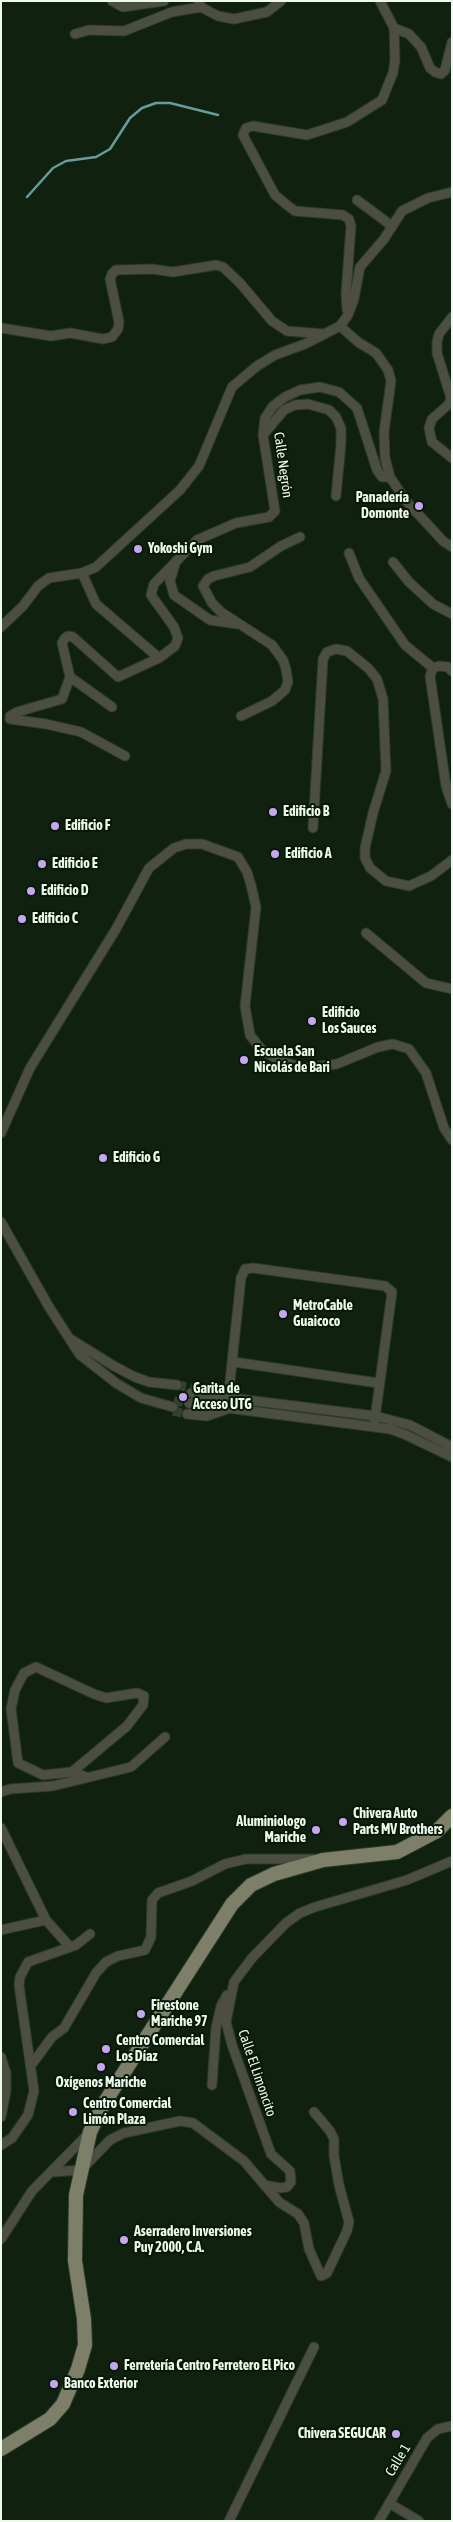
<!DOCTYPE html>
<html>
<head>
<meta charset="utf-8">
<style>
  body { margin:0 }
  #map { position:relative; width:453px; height:2522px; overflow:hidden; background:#112110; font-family:"Asap Condensed",sans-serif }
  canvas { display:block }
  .frame { position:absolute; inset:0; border:2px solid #edf9ed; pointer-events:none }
</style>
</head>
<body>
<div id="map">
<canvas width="453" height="2522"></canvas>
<div class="frame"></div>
</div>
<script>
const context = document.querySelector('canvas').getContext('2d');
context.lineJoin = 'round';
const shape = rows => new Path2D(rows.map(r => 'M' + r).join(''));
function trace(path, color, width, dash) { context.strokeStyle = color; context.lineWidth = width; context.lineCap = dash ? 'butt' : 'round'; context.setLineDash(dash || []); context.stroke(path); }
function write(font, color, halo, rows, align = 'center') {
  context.font = font + ' "Asap Condensed",sans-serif'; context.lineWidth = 4; context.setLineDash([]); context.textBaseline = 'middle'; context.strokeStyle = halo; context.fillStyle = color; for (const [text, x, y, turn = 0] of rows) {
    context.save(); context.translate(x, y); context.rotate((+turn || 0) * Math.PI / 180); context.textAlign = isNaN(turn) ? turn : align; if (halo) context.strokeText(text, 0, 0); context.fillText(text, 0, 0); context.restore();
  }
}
const stream = shape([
  [27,197,53,168,66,161,96,157,110,149,130,118,142,108,156,103,170,103,218,115]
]);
const streetTunnel = shape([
  [177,1385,192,1388],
  [174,1401,189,1403],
  [173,1411,187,1414]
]);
const street = shape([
  [112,1,123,7,164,1],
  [201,7,218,16,234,19,267,12,281,1],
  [394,28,409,34,421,47,430,68,435,72,441,74,445,70,452,42],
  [75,34,89,30,124,31,172,12,201,7,199,1],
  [357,200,392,226],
  [347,310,346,294,351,226,349,219,343,215,295,211,287,205,275,195,243,135,246,128,253,126,307,135,347,122,382,100,393,73,395,60,394,28,380,1],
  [452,317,439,334,437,342,437,353,451,398,449,404,432,419,429,428,432,442,452,458],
  [340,326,358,342,376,353,388,370,391,381,384,432,385,458,390,477,406,501,443,541,452,547],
  [1,328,51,336,70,333,103,339,112,337,118,329,119,322,110,279,112,274,116,270,152,269,173,272,216,265,223,267,240,283,272,321,287,331,324,334],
  [263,435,284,410,295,405,308,404,329,410,336,417,341,428,341,444,336,496],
  [349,553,359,578,405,645,433,668],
  [176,561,170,581,174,595,210,620,237,624],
  [393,562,409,582,433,604,452,614],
  [82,573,96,604,159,658],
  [1,627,23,606,38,586,49,578,82,573,96,567,180,490,199,466,232,387,257,366,275,355,305,344,340,326,348,315,354,299,360,267,384,239,402,211,428,198,452,192],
  [452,671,448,667,439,666,433,668,430,676,446,786,452,804],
  [70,677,62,699,17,712,10,716,10,719,46,724,81,732,125,756],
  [112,707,70,677,62,643,65,638,68,636,73,637,118,677,159,658,175,646,178,638,174,627,151,595,154,584,197,540,236,523,269,517,275,511,263,435,265,418,273,406,285,397,300,390,320,387,339,392,357,408,377,470,382,477,390,477],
  [241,716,272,701,285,690,288,682,286,669,283,660,272,645,221,612,212,603,203,586,208,579,214,576,250,567,281,546,300,537],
  [313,828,323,659,327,652,336,649,347,651,368,668,377,679,383,699,386,771,373,813,365,848,365,858,370,868,386,881,409,886,431,876,452,860],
  [366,933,426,983,452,989],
  [1,1133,30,1068,116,929,149,868,174,848,186,844,202,844,238,857,247,872,251,885,256,907,245,1006,250,1035,257,1044,263,1051,281,1061,303,1068,337,1064,378,1047,393,1044,409,1049,426,1073,444,1128,452,1140],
  [1,1222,49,1307,80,1355,116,1383,141,1398,173,1407],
  [72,1340,114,1366,135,1377,149,1382,177,1385],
  [234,1362,378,1383],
  [191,1393,375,1416,410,1425,452,1447],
  [189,1403,390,1429,404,1434,452,1457],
  [227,1409,241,1278,245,1269,253,1268,385,1286,392,1292,374,1426],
  [187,1414,207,1416,227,1409],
  [72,1772,127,1726,143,1705,144,1696,137,1693,106,1698,94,1694,36,1667,24,1673,15,1690,11,1709,18,1763,43,1775,72,1772,86,1777],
  [1,1792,10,1789,53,1786,131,1767,165,1737],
  [1,1828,46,1920,70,1947],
  [1,1930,46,1920],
  [1,2057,6,2073,6,2091,1,2117],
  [32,2064,52,2037,64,2028,96,1973,106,1962,118,1956,145,1950,151,1937,152,1900,158,1893,192,1881,225,1864,246,1859,313,1859],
  [212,2085,216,2028,221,2006,227,1995],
  [1,2145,12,2138,28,2115,34,2091,19,1985,20,1977,28,1962,76,1945,90,1934],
  [52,2172,81,2170,110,2140,124,2133,180,2121,193,2123,244,2161,279,2202,298,2214,304,2223,309,2249,321,2276,327,2273,347,2231,349,2222,339,2185,334,2156,334,2139,330,2131,314,2112],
  [264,2185,280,2188,287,2187,291,2182,290,2171,271,2154,232,2045,226,2022,234,1982,252,1958,286,1923,300,1913,315,1907,407,1880,452,1861],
  [1,2239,32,2191,88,2134],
  [389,2503,419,2521],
  [229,2521,314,2347],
  [379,2521,427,2438,438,2429,452,2426]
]);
const primary = shape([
  [1,2449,50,2419,63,2404,78,2369,85,2345,84,2319,75,2261,76,2195,90,2132,103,2105,232,1904,251,1885,274,1874,323,1860,397,1852,437,1831,452,1816]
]);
const markers = [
  [419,506,5,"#c6a6f0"],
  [138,549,5,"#c6a6f0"],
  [273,812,5,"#c6a6f0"],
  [55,826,5,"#c6a6f0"],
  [275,854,5,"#c6a6f0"],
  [42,864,5,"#c6a6f0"],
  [31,891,5,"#c6a6f0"],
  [22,919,5,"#c6a6f0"],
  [312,1021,5,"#c6a6f0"],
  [244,1060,5,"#c6a6f0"],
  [103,1158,5,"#c6a6f0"],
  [283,1314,5,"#c6a6f0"],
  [183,1397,5,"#c6a6f0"],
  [343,1822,5,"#c6a6f0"],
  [316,1830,5,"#c6a6f0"],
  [141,2014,5,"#c6a6f0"],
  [106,2049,5,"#c6a6f0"],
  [101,2067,5,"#c6a6f0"],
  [73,2112,5,"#c6a6f0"],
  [124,2240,5,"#c6a6f0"],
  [114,2366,5,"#c6a6f0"],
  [54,2384,5,"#c6a6f0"],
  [396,2434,5,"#c6a6f0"]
];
const streetNames = [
  ["Calle Negrón",283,465,82],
  ["Calle El Limoncito",257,2073,71],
  ["Calle 1",398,2460,-59]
];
const poiNames = [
  ["Panadería",409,498,"right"],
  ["Domonte",409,514,"right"],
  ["Yokoshi Gym",148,549],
  ["Edificio B",283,812],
  ["Edificio F",65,826],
  ["Edificio A",285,854],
  ["Edificio E",52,864],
  ["Edificio D",41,891],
  ["Edificio C",32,919],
  ["Edificio",322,1013],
  ["Los Sauces",322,1029],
  ["Escuela San",254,1052],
  ["Nicolás de Bari",254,1068],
  ["Edificio G",113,1158],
  ["MetroCable",293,1306],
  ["Guaicoco",293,1322],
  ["Garita de",193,1389],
  ["Acceso UTG",193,1405],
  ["Chivera Auto",353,1814],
  ["Parts MV Brothers",353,1830],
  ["Aluminiologo",306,1822,"right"],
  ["Mariche",306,1838,"right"],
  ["Firestone",151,2006],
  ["Mariche 97",151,2022],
  ["Centro Comercial",116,2041],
  ["Los Díaz",116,2057],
  ["Oxígenos Mariche",101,2083,"center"],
  ["Centro Comercial",83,2104],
  ["Limón Plaza",83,2120],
  ["Aserradero Inversiones",134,2232],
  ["Puy 2000, C.A.",134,2248],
  ["Ferretería Centro Ferretero El Pico",124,2366],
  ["Banco Exterior",64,2384],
  ["Chivera SEGUCAR",386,2434,"right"]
];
trace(stream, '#679c9f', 2.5);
trace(streetTunnel, '#324131', 9, [9, 4.5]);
trace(street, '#2b3b2b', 11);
trace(primary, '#2b3b2b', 16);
trace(street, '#4d4e43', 9);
trace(primary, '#7e7f69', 14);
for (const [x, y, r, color] of markers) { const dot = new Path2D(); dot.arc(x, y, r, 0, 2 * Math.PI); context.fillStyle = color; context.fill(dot); trace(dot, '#081807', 2); }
write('14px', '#edf9ed', '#081807', streetNames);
write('bold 14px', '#edf9ed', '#081807', poiNames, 'left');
</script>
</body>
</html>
